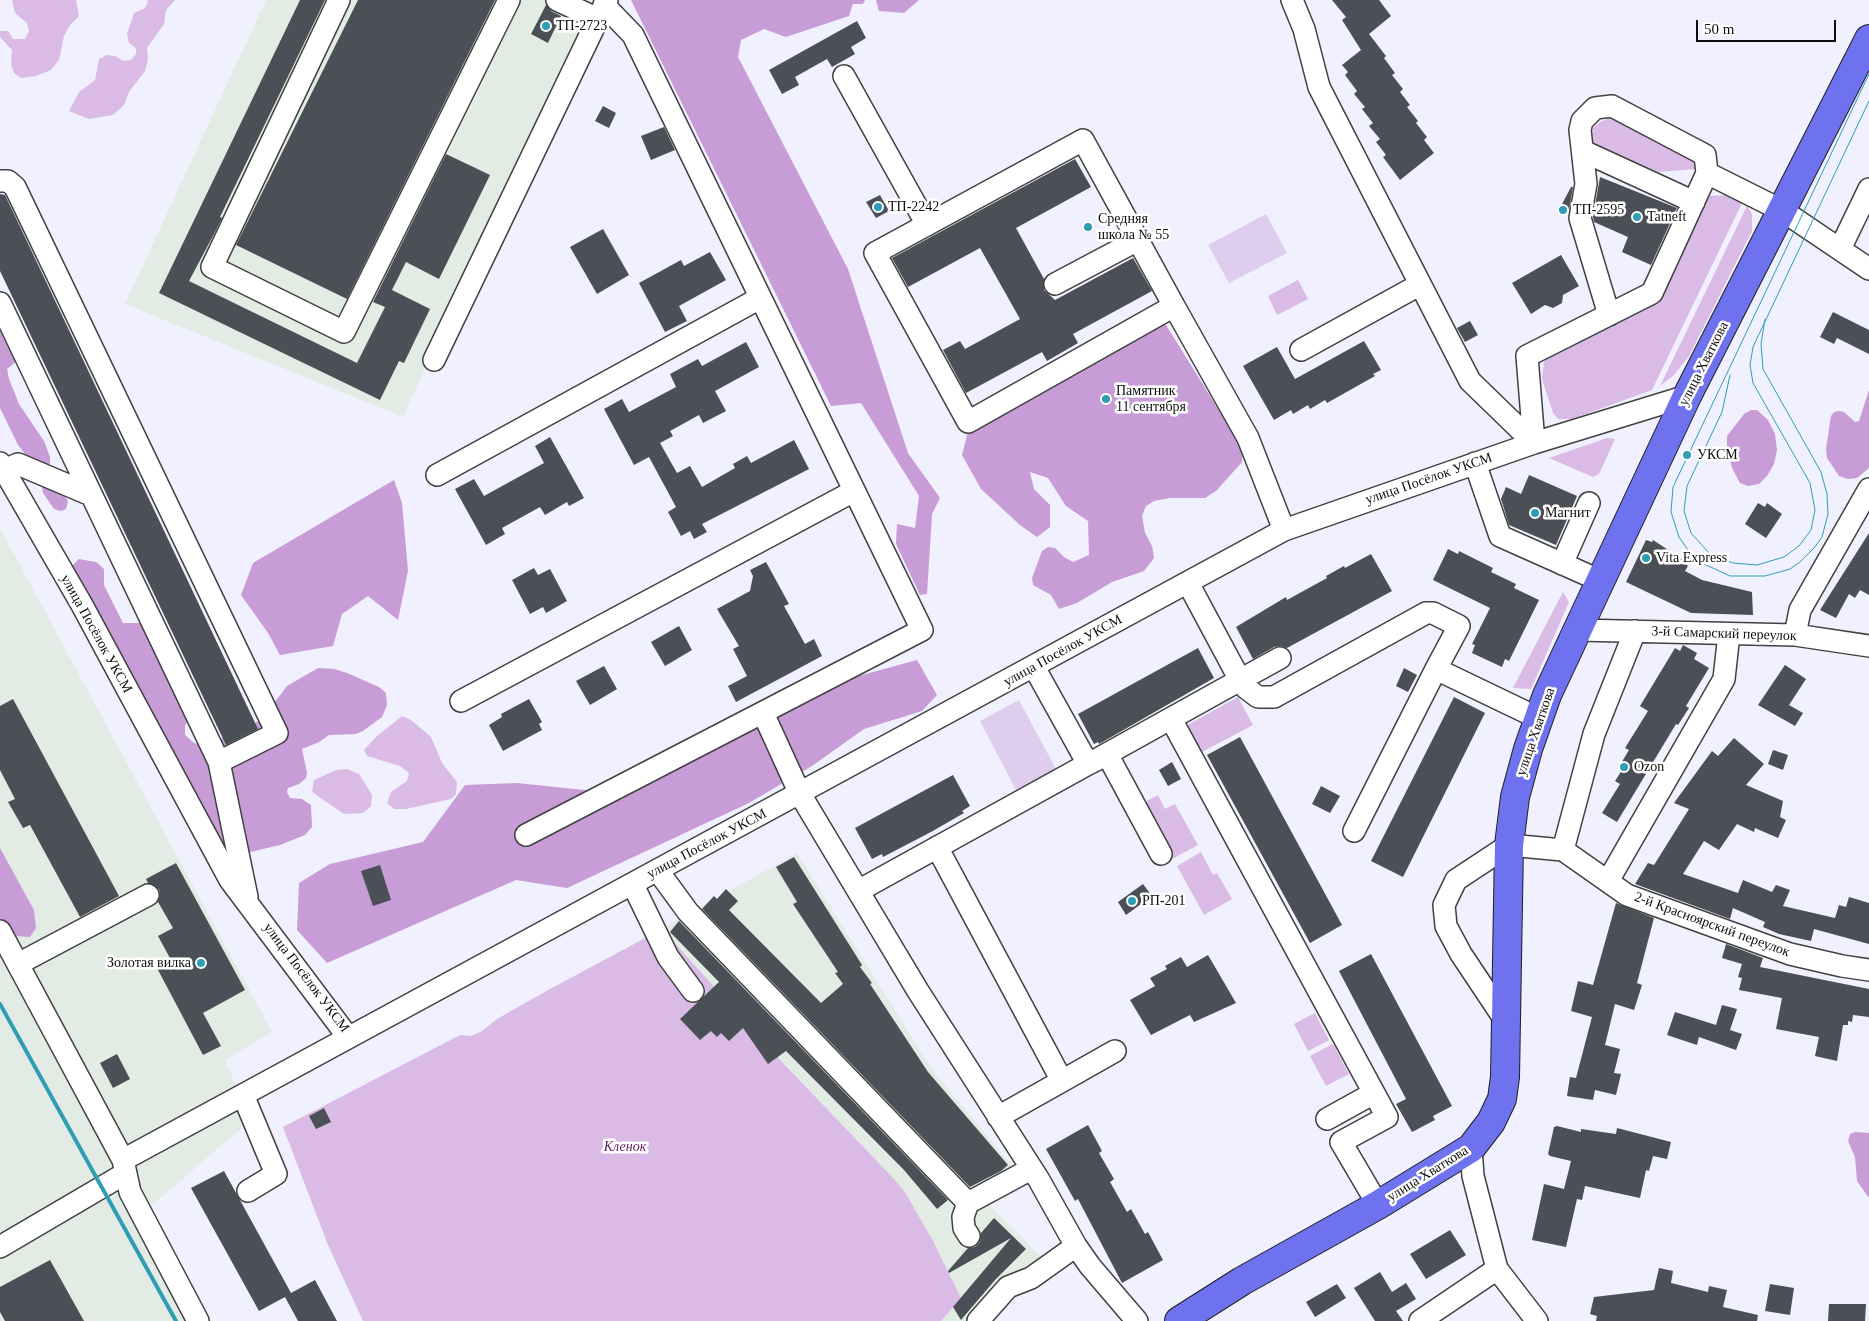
<!DOCTYPE html>
<html>
<head>
<meta charset="utf-8">
<style>
  body { margin:0 }
  #map { position:relative; width:1869px; height:1321px; overflow:hidden; background:#f0f0fe; font-family:Georgia,serif }
  canvas { display:block }
  .scale { position:absolute; left:1696px; top:20px; width:140px; height:22px; box-sizing:border-box; border:2px solid #0e0e0e; border-top:0; padding-left:6px; font-size:15px; line-height:18px; white-space:nowrap; color:#0e0e0e; -webkit-text-stroke:4px #fff; paint-order:stroke }
</style>
</head>
<body>
<div id="map">
<canvas width="1869" height="1321"></canvas>
<div class="scale">50 m</div>
</div>
<script>
const context = document.querySelector('canvas').getContext('2d');
context.lineJoin = 'round';
function paint(path, color) { context.fillStyle = color; context.fill(path, 'evenodd'); }
const shape = rows => new Path2D(rows.map(r => 'M' + r).join(''));
function trace(path, color, width, dash) { context.strokeStyle = color; context.lineWidth = width; context.lineCap = dash ? 'butt' : 'round'; context.setLineDash(dash || []); context.stroke(path); }
function write(font, color, halo, rows, align = 'center') {
  context.font = font + ' Georgia,serif'; context.lineWidth = 5; context.setLineDash([]); context.textBaseline = 'middle'; context.strokeStyle = halo; context.fillStyle = color; for (const [text, x, y, turn = 0] of rows) {
    context.save(); context.translate(x, y); context.rotate((+turn || 0) * Math.PI / 180); context.textAlign = isNaN(turn) ? turn : align; if (halo) context.strokeText(text, 0, 0); context.fillText(text, 0, 0); context.restore();
  }
}
const industrial = shape([
  [266,0,594,0,403,417,125,304],
  [0,528,272,1032,225,1060,251,1120,150,1207,211,1321,0,1321],
  [797,853,933,1071,1016,1170,985,1200,1041,1257,988,1321,941,1321,960,1297,933,1241,905,1192,782,1062,662,929]
]);
const green = shape([
  [12,0,76,0,79,16,70,25,64,36,59,60,51,70,36,76,21,78,14,73,11,64,12,50,0,37,0,31,8,31,13,39,25,39,29,31,27,23,15,13],
  [147,0,175,0,166,10,164,24,147,48,148,59,145,71,129,92,124,105,113,115,89,119,69,111,79,92,95,80,99,59,107,55,115,56,123,61,131,60,136,54,136,48,129,43,127,34,134,13,145,8,148,2],
  [1612,117,1694,155,1698,169,1658,172,1595,145,1591,142,1593,128,1600,122],
  [1727,195,1742,203,1652,390,1572,419,1558,419,1553,413,1542,379,1544,362,1549,354,1622,319,1626,320,1626,317,1651,300,1703,199,1710,196],
  [1747,206,1752,214,1752,231,1689,356,1674,375,1660,386],
  [1298,280,1308,299,1277,315,1268,296],
  [1607,438,1615,439,1599,474,1593,477,1549,458],
  [1563,592,1569,602,1531,689,1513,688],
  [1238,697,1253,725,1200,753,1186,726],
  [402,716,411,720,431,737,442,763,457,782,456,794,451,799,406,809,394,809,387,803,391,792,407,781,409,773,400,766,367,756,364,750,376,737],
  [347,769,359,774,372,795,371,806,363,813,344,814,312,792,314,780,336,770],
  [1158,795,1165,809,1175,804,1198,845,1172,859,1141,804],
  [1201,852,1213,875,1217,873,1232,899,1204,915,1177,866],
  [662,929,782,1062,893,1178,905,1192,933,1241,961,1298,941,1321,363,1321,328,1245,283,1127,460,1035,471,1036,482,1031,497,1019,550,989],
  [1315,1013,1329,1040,1308,1051,1294,1024],
  [1333,1044,1349,1074,1326,1086,1310,1056]
]);
const forest = shape([
  [631,0,865,0,863,4,853,4,849,16,786,37,764,29,741,40,738,57,848,269,908,453,940,498,932,514,927,594,920,595,896,544,897,524,915,528,919,496,861,403,831,406],
  [876,0,919,0,904,13,879,11],
  [0,309,17,361,7,369,9,379,19,404,44,441,50,457,50,463,47,466,33,464,18,445,0,408],
  [1151,324,1166,325,1243,449,1242,462,1216,491,1205,498,1170,498,1154,501,1146,506,1142,516,1145,533,1152,546,1154,558,1144,571,1112,582,1077,603,1059,609,1051,595,1033,585,1032,578,1042,551,1048,547,1055,548,1064,557,1073,562,1089,555,1088,521,1066,506,1048,478,1030,472,1034,489,1050,505,1050,527,1037,537,1020,525,981,489,962,455,970,424],
  [1869,390,1869,468,1857,478,1848,479,1839,476,1827,458,1826,449,1831,416,1834,412,1839,411,1844,412,1855,422,1859,421],
  [1751,410,1757,410,1768,420,1775,434,1777,450,1774,464,1767,476,1759,484,1748,486,1740,483,1733,470,1727,451,1727,436,1744,414],
  [394,480,402,503,408,571,398,620,368,596,342,614,333,646,280,655,268,633,241,595,253,563],
  [41,482,64,495,68,501,66,509,61,511,54,509,43,493],
  [79,559,96,562,104,569,104,585,123,623,144,623,189,720,185,725,185,735,194,743,200,745,214,742,248,727,262,719,287,686,318,668,334,669,347,673,379,687,386,693,387,705,382,717,363,731,356,734,329,735,319,742,302,749,307,773,306,778,299,784,288,788,287,792,290,798,302,799,311,805,312,827,305,835,280,845,246,853,232,853,223,845,70,568],
  [917,660,937,695,922,711,864,729,812,766,749,803,567,888,516,880,327,963,297,930,299,883,330,864,423,842,465,785,517,783,594,791,818,687],
  [0,848,34,910,36,928,30,937,14,936,7,932,0,918],
  [1855,1132,1869,1133,1869,1198,1857,1181,1855,1157,1848,1141,1850,1134]
]);
const pitch = shape([
  [1266,214,1287,253,1229,283,1208,245],
  [1019,700,1057,771,1017,792,980,721]
]);
const building = shape([
  [300,0,325,0,220,217,222,218,214,234,189,281,357,363,385,307,373,302,446,154,490,175,439,279,406,262,392,290,430,309,404,363,399,361,380,400,159,293],
  [358,0,495,0,347,299,236,245],
  [1332,0,1379,0,1391,16,1369,34,1386,56,1384,58,1395,73,1392,75,1403,89,1400,92,1410,105,1407,107,1418,121,1416,123,1427,137,1424,140,1434,153,1400,180,1383,157,1386,155,1376,142,1380,139,1369,126,1373,123,1362,109,1365,107,1354,94,1357,91,1345,75,1348,72,1342,65,1361,50,1342,20,1346,17],
  [546,5,551,11,561,16,548,43,531,34],
  [857,21,866,38,851,47,855,54,832,67,827,59,795,77,799,85,782,94,769,70],
  [603,106,616,113,609,128,595,121],
  [664,127,675,150,651,160,641,136],
  [1075,159,1091,187,1016,228,1044,279,1044,290,1055,300,1133,258,1152,291,1073,334,1078,343,1047,361,1042,352,966,393,943,350,960,341,965,349,1020,319,980,248,908,287,892,258],
  [1600,177,1677,208,1651,265,1622,252,1628,237,1594,222,1593,217],
  [1571,187,1573,187,1569,210,1561,206],
  [0,194,5,195,258,729,226,745,0,271],
  [880,195,889,211,876,218,866,202],
  [603,229,629,275,597,294,570,247],
  [710,252,726,280,679,306,687,321,665,332,639,283,681,260,684,266],
  [1561,255,1579,286,1563,295,1562,303,1553,308,1545,305,1531,314,1512,283],
  [1833,312,1869,330,1869,354,1837,338,1834,344,1820,337],
  [1470,321,1478,335,1465,342,1457,328],
  [1364,341,1381,370,1373,374,1375,376,1327,403,1325,400,1310,409,1308,405,1293,414,1291,410,1274,420,1243,366,1277,347,1295,379],
  [746,342,759,367,715,391,726,411,703,423,699,415,670,431,673,436,660,443,677,473,690,466,702,487,735,468,733,464,747,456,751,463,794,440,809,469,702,524,707,532,694,539,690,531,681,536,668,512,676,507,649,457,634,465,604,409,622,399,629,412,676,387,670,374,698,359,702,366],
  [550,437,584,498,569,506,567,502,545,515,540,507,502,528,505,534,486,545,455,489,474,479,484,496,544,463,535,446],
  [1529,475,1577,496,1556,545,1509,525,1501,499,1506,487,1521,494],
  [1758,503,1765,507,1767,503,1782,514,1766,538,1745,524],
  [1869,533,1869,595,1860,590,1855,598,1849,594,1836,618,1820,610],
  [1646,540,1652,542,1653,540,1679,557,1688,566,1685,571,1702,580,1752,592,1753,615,1691,613,1626,582],
  [1448,549,1458,554,1459,551,1493,568,1491,572,1516,584,1514,588,1539,600,1509,661,1505,659,1502,667,1472,653,1475,645,1472,644,1490,608,1433,580],
  [1371,554,1392,591,1287,648,1281,646,1274,647,1253,659,1236,627,1286,597,1287,600,1327,578,1326,576,1344,566,1345,568],
  [766,562,789,604,784,606,805,644,814,639,822,656,736,702,728,686,747,676,733,649,739,646,717,609,750,591,753,576,750,570],
  [534,568,538,575,550,569,567,601,546,613,543,607,530,614,512,580],
  [679,626,692,650,665,666,651,642],
  [1683,645,1697,653,1694,659,1709,668,1686,706,1689,708,1678,725,1676,724,1617,822,1602,813,1620,784,1615,781,1624,767,1620,765,1629,750,1625,748,1648,711,1640,706,1675,648,1680,651],
  [1198,648,1214,678,1099,744,1098,742,1094,744,1078,714],
  [1785,665,1806,679,1789,705,1803,713,1795,726,1758,705],
  [604,666,617,689,590,705,576,681],
  [1404,668,1417,675,1408,692,1396,686],
  [1454,697,1485,713,1403,877,1371,861],
  [13,699,119,896,80,917,30,825,23,828,8,802,15,799,0,770,0,706],
  [529,699,542,722,539,724,542,730,503,751,489,725,502,717,501,714],
  [1240,737,1342,925,1310,943,1207,755],
  [1734,738,1764,764,1746,785,1783,801,1780,817,1786,820,1778,838,1755,828,1754,832,1737,824,1719,850,1704,841,1683,874,1738,893,1743,880,1772,892,1776,885,1790,890,1783,906,1835,918,1839,905,1846,907,1849,897,1869,903,1869,944,1814,929,1811,941,1779,934,1763,927,1765,922,1733,908,1730,919,1635,884,1648,863,1654,865,1689,809,1674,803,1712,751,1718,756],
  [1773,750,1788,755,1783,770,1768,764],
  [1172,762,1181,779,1168,786,1159,770],
  [953,775,970,806,962,811,964,813,931,832,883,857,882,854,872,859,855,828],
  [1321,786,1340,796,1330,813,1312,804],
  [794,857,862,965,860,967,872,983,870,984,928,1072,1008,1165,1001,1171,970,1187,702,909,714,896,717,899,726,889,738,901,729,910,821,1003,843,984,835,973,838,972,793,904,797,902,776,867],
  [176,863,245,990,203,1013,221,1046,203,1055,157,968,171,960,158,936,173,928,158,902,160,895,159,889,148,883,146,879],
  [380,865,391,900,373,906,361,871],
  [1143,884,1152,896,1126,915,1118,902],
  [1616,903,1654,918,1637,983,1642,985,1634,1010,1615,1004,1605,1045,1620,1049,1614,1073,1621,1074,1616,1095,1595,1090,1593,1100,1567,1096,1570,1077,1576,1078,1592,1017,1571,1011,1578,981,1593,985],
  [679,921,948,1200,937,1209,904,1170,786,1051,768,1064,743,1028,729,1041,721,1033,717,1037,711,1031,700,1040,680,1019,719,982,670,932],
  [1726,944,1763,958,1760,967,1869,989,1869,1017,1853,1015,1852,1022,1848,1021,1848,1025,1843,1025,1837,1061,1815,1056,1819,1037,1776,1029,1782,998,1739,990,1742,978,1738,977,1742,964,1722,958],
  [1371,954,1452,1106,1433,1116,1435,1120,1412,1132,1396,1104,1406,1099,1339,971],
  [1208,955,1236,1003,1194,1022,1190,1015,1151,1035,1130,1000,1155,986,1150,978,1167,969,1165,966,1181,957,1187,967],
  [1722,1005,1737,1009,1730,1030,1742,1034,1736,1050,1699,1037,1697,1045,1667,1035,1675,1012,1716,1025],
  [117,1054,130,1079,113,1088,100,1063],
  [324,1108,331,1122,316,1129,309,1116],
  [1088,1125,1102,1151,1099,1153,1114,1179,1110,1182,1127,1212,1131,1209,1145,1234,1148,1232,1163,1260,1122,1283,1078,1199,1075,1201,1046,1149],
  [1557,1126,1581,1132,1581,1129,1616,1134,1617,1128,1671,1142,1667,1159,1653,1156,1649,1171,1646,1170,1640,1198,1585,1186,1582,1200,1577,1199,1566,1247,1532,1240,1544,1184,1564,1189,1571,1161,1550,1156,1548,1154,1554,1127],
  [224,1171,291,1293,315,1280,337,1321,298,1321,285,1297,259,1311,191,1188],
  [994,1218,1026,1249,995,1280,961,1320,953,1307,1011,1238,949,1273,948,1271,968,1248,975,1247,980,1242,981,1233],
  [1450,1230,1466,1255,1426,1279,1410,1254],
  [50,1260,84,1321,5,1321,0,1312,0,1287],
  [1659,1268,1673,1271,1671,1283,1708,1292,1709,1286,1727,1290,1723,1307,1758,1315,1757,1321,1596,1321,1597,1316,1590,1314,1594,1297,1654,1290],
  [1380,1272,1392,1292,1406,1283,1416,1299,1396,1311,1403,1321,1375,1321,1354,1288],
  [1337,1284,1346,1298,1315,1317,1306,1302],
  [1770,1284,1794,1288,1790,1315,1765,1311],
  [1829,1304,1866,1304,1865,1321,1828,1321]
]);
const minor = shape([
  [339,0,212,267,344,332,509,0],
  [557,0,598,19],
  [1292,0,1304,29,1319,87,1470,381,1534,443],
  [844,76,927,225],
  [1583,151,1694,202],
  [0,181,8,181,15,187,277,733,219,762,0,303],
  [1840,249,1869,189],
  [1055,284,1138,240],
  [1174,306,1083,140,875,253,968,422,1174,306,1248,438,1284,530],
  [1609,315,1580,218,1586,184,1580,130,1582,121,1595,108,1612,106,1705,155,1707,173],
  [1301,350,1419,285],
  [434,360,607,0],
  [1534,443,1527,356,1652,293,1707,173,1783,211,1869,269],
  [0,463,82,605,230,880,348,1037],
  [1475,463,1500,536,1601,581],
  [4,470,18,464,91,495],
  [437,475,760,298],
  [1562,564,1589,503],
  [1578,630,1795,635,1869,646],
  [1795,635,1800,610,1869,489],
  [1280,658,1240,680,1246,688,1258,697,1274,697,1426,613,1433,613,1459,626],
  [1034,667,1088,764,1096,760,1240,680,1188,583],
  [1436,669,1459,626,1457,625],
  [461,701,854,491],
  [763,713,800,794,918,991,1039,1180,1076,1246,1090,1266,1137,1321],
  [1171,719,1387,1117,1341,1142,1378,1205],
  [1107,754,1161,854],
  [219,762,247,897],
  [1354,831,1436,669,1538,718],
  [526,835,922,630,633,35,604,5],
  [937,847,1062,1081,998,1117],
  [1563,850,1594,734,1635,631],
  [658,871,688,912,968,1203,1031,1169],
  [1608,881,1724,679,1729,634],
  [633,885,668,957,693,991],
  [858,891,1088,764],
  [0,931,123,1160,130,1192,198,1321],
  [18,964,148,895],
  [1505,1020,1461,954,1446,926,1444,905,1456,880,1509,845,1563,850,1627,895,1790,954,1842,966,1869,970],
  [1062,1081,1115,1051],
  [243,1095,276,1174,248,1191],
  [1327,1119,1374,1093],
  [1471,1148,1473,1176,1497,1269,1537,1321],
  [123,1160,1284,530,1534,443,1687,396],
  [968,1203,963,1217,964,1228,969,1236],
  [0,1247,126,1173],
  [978,1321,1008,1287,1031,1278,1076,1246],
  [1420,1321,1497,1269]
]);
const major = shape([
  [1179,1321,1242,1281,1378,1205,1471,1148,1491,1122,1502,1099,1505,1077,1509,845,1515,797,1528,749,1547,695,1687,396,1869,39]
]);
const tram = shape([
  [1765,319,1761,344,1763,369,1821,472,1827,494,1828,514,1822,537,1814,548,1800,562,1790,569,1765,576,1730,576,1704,564,1690,553,1679,537,1671,512,1673,487,1869,74],
  [1730,375,1722,412,1687,486,1684,511,1691,533,1710,554,1733,563,1757,565,1784,557,1799,546,1811,530,1815,510,1810,483,1753,383,1750,365,1753,347,1869,101]
]);
const rail = shape([
  [0,1004,176,1321]
]);
const markers = [
  [546,26,5,"#2f9eb5"],
  [878,207,5,"#2f9eb5"],
  [1563,210,5,"#2f9eb5"],
  [1637,217,5,"#2f9eb5"],
  [1088,227,5,"#2f9eb5"],
  [1106,399,5,"#2f9eb5"],
  [1687,455,5,"#2f9eb5"],
  [1535,513,5,"#2f9eb5"],
  [1646,558,5,"#2f9eb5"],
  [1624,767,5,"#2f9eb5"],
  [1132,901,5,"#2f9eb5"],
  [201,963,5,"#2f9eb5"]
];
const poiNames = [
  ["ТП-2723",556,26],
  ["ТП-2242",888,207],
  ["ТП-2595",1573,210],
  ["Tatneft",1647,217],
  ["Средняя",1098,219],
  ["школа № 55",1098,235],
  ["Памятник",1116,391],
  ["11 сентября",1116,407],
  ["УКСМ",1697,455],
  ["Магнит",1545,513],
  ["Vita Express",1656,558],
  ["Ozon",1634,767],
  ["РП-201",1142,901],
  ["Золотая вилка",191,963,"right"]
];
const streetNames = [
  ["улица Хваткова",1704,364,-63],
  ["улица Посёлок УКСМ",1429,479,-19],
  ["улица Посёлок УКСМ",96,634,61],
  ["3-й Самарский переулок",1724,634,2],
  ["улица Посёлок УКСМ",1063,651,-29],
  ["улица Хваткова",1536,732,-71],
  ["улица Посёлок УКСМ",707,844,-28],
  ["2-й Красноярский переулок",1712,925,20],
  ["улица Посёлок УКСМ",306,978,53],
  ["улица Хваткова",1428,1174,-32]
];
const parkNames = [
  ["Кленок",625,1147]
];
paint(industrial, '#e3ece4');
paint(green, '#d9bbe6');
paint(forest, '#c89cd6');
paint(pitch, '#dfcdee');
paint(building, '#4b4f56');
trace(minor, '#414141', 24);
trace(major, '#1f1f1f', 30);
trace(minor, '#fff', 21);
trace(major, '#6f72ef', 28);
trace(tram, '#2f9eb5', 1);
trace(rail, '#2f9eb5', 4);
for (const [x, y, r, color] of markers) { const dot = new Path2D(); dot.arc(x, y, r, 0, 2 * Math.PI); context.fillStyle = color; context.fill(dot); trace(dot, '#fff', 2); }
write('14px', '#0e0e0e', '#fff', poiNames, 'left');
write('14px', '#0e0e0e', '#fff', streetNames);
write('italic 14px', '#612261', '#fff', parkNames);
</script>
</body>
</html>
